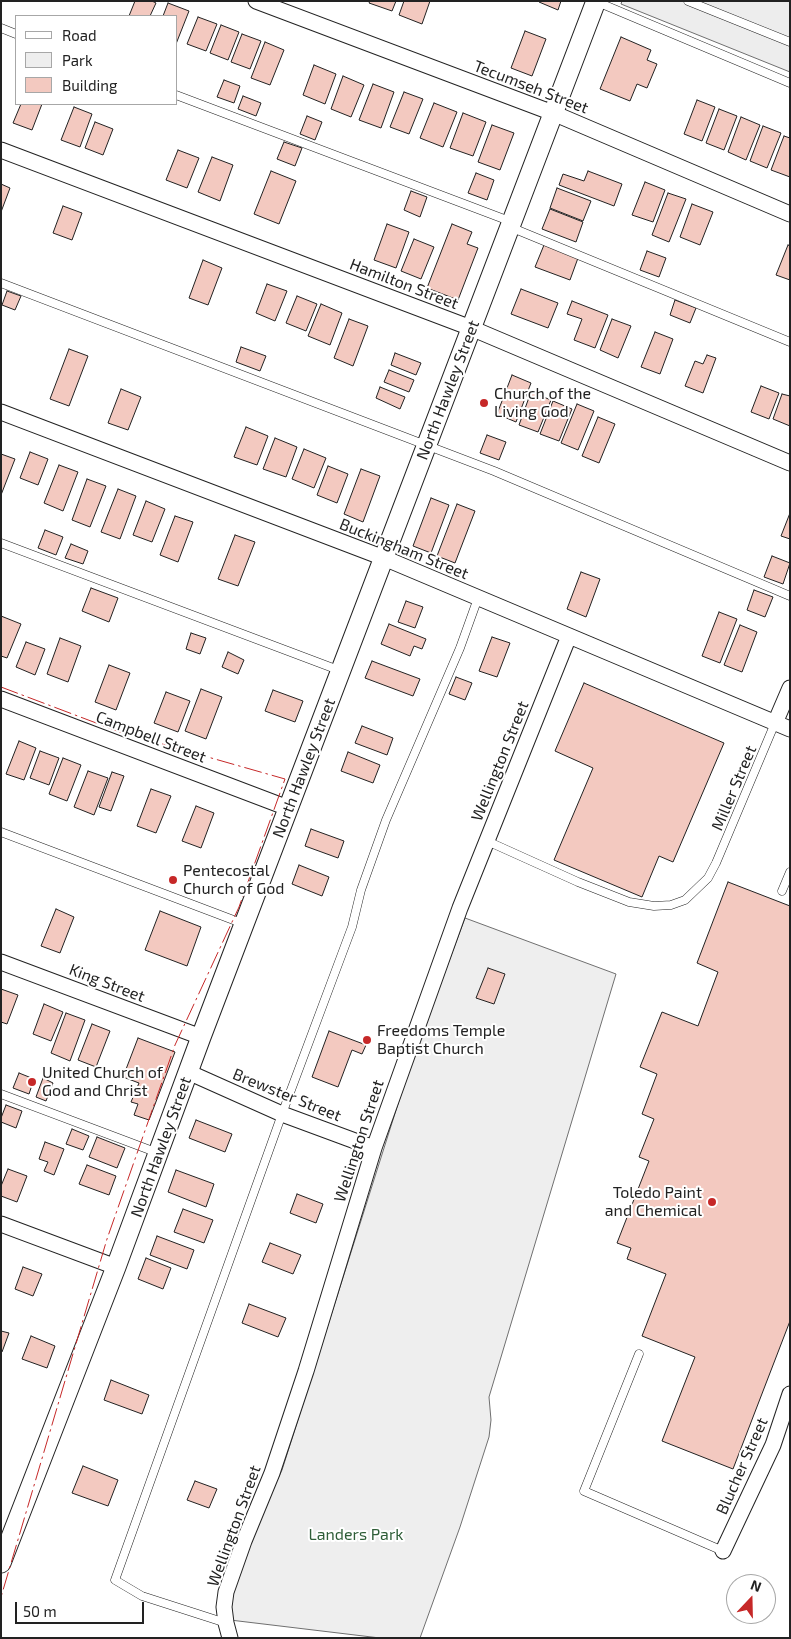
<!DOCTYPE html>
<html>
<head>
<meta charset="utf-8">
<style>
  body { margin:0 }
  #map { position:relative; width:791px; height:1639px; overflow:hidden; background:#fff; font-family:"Exo 2",sans-serif }
  canvas { display:block }
  .frame { position:absolute; inset:0; border:2px solid #222; pointer-events:none }
  .legend { position:absolute; left:15px; top:15px; width:162px; height:90px; box-sizing:border-box; background:#fff; border:1px solid #a7a7a7; margin:0; padding:6px 9px; list-style:none; font-size:15px; color:#222 }
  .legend li { display:flex; align-items:center; gap:10px; height:25px }
  .legend b { width:25px; border:1px solid #a7a7a7 }
  .north { position:absolute; left:726px; top:1574px; width:50px; height:50px; box-sizing:border-box; background:#fff; border:1px solid #a7a7a7; border-radius:50%; rotate:21deg; font-size:14px; font-weight:700; line-height:20px; text-align:center; color:#222 }
  .north::after { content:''; display:block; margin:auto; width:18px; height:22px; background:#c62828; clip-path:polygon(50% 0,100% 100%,50% 72%,0 100%) }
  .scale { position:absolute; left:15px; top:1602px; width:129px; height:22px; box-sizing:border-box; border:2px solid #222; border-top:0; padding-left:6px; font-size:15px; line-height:18px; white-space:nowrap; color:#222; -webkit-text-stroke:4px #fff; paint-order:stroke }
</style>
</head>
<body>
<div id="map">
<canvas width="791" height="1639"></canvas>
<div class="frame"></div>
<ul class="legend">
<li><b style="height:6px;background:#fff"></b>Road</li>
<li><b style="height:14px;background:#eee"></b>Park</li>
<li><b style="height:14px;background:#f3c9c0"></b>Building</li>
</ul>
<div class="north">N</div>
<div class="scale">50 m</div>
</div>
<script>
const context = document.querySelector('canvas').getContext('2d');
context.lineJoin = 'round';
function paint(path, color) { context.fillStyle = color; context.fill(path, 'evenodd'); }
const shape = rows => new Path2D(rows.map(r => 'M' + r).join(''));
function trace(path, color, width, dash) { context.strokeStyle = color; context.lineWidth = width; context.lineCap = dash ? 'butt' : 'round'; context.setLineDash(dash || []); context.stroke(path); }
function write(font, color, halo, rows, align = 'center') {
  context.font = font + ' "Exo 2",sans-serif'; context.lineWidth = 4; context.setLineDash([]); context.textBaseline = 'middle'; context.strokeStyle = halo; context.fillStyle = color; for (const [text, x, y, turn = 0] of rows) {
    context.save(); context.translate(x, y); context.rotate((+turn || 0) * Math.PI / 180); context.textAlign = isNaN(turn) ? turn : align; if (halo) context.strokeText(text, 0, 0); context.fillText(text, 0, 0); context.restore();
  }
}
const green = shape([
  [465,918,616,974,489,1397,491,1420,489,1437,460,1527,420,1638,380,1638,230,1620,231,1594,260,1516,282,1470,410,1066,465,918]
]);
const parking = shape([
  [622,1,790,1,790,72,621,4,622,1]
]);
const building = shape([
  [135,1,152,1,156,3,150,16,129,16,135,1],
  [370,1,396,1,392,11,369,3,370,1],
  [404,1,430,1,422,24,399,15,404,1],
  [540,1,561,1,558,10,539,2,540,1],
  [168,3,189,11,176,44,176,16,163,16,168,3],
  [198,17,217,24,206,51,187,44,198,17],
  [221,25,239,32,228,60,210,53,221,25],
  [525,31,546,39,532,76,511,68,525,31],
  [242,34,261,41,250,69,231,62,242,34],
  [621,37,651,50,647,60,657,64,647,88,637,84,630,101,600,89,621,37],
  [265,42,284,50,270,85,251,78,265,42],
  [314,65,336,74,325,104,303,95,314,65],
  [343,76,364,85,351,117,331,109,343,76],
  [224,80,240,86,234,103,217,97,224,80],
  [373,84,394,92,381,128,359,120,373,84],
  [404,92,423,99,409,134,390,127,404,92],
  [243,96,261,103,256,116,238,109,243,96],
  [697,100,715,107,702,141,684,134,697,100],
  [434,103,457,112,443,147,420,138,434,103],
  [21,104,42,104,32,130,13,123,21,104],
  [74,107,92,114,80,147,61,140,74,107],
  [719,109,737,116,724,150,706,143,719,109],
  [463,113,486,122,473,156,450,148,463,113],
  [307,116,322,122,315,140,300,134,307,116],
  [741,117,760,125,746,160,728,152,741,117],
  [95,122,113,129,103,155,85,148,95,122],
  [492,125,514,133,500,170,478,162,492,125],
  [763,126,781,133,767,168,750,161,763,126],
  [784,136,790,138,790,177,771,170,784,136],
  [284,142,302,148,295,166,277,159,284,142],
  [178,150,199,158,187,188,166,180,178,150],
  [212,157,233,165,220,201,198,192,212,157],
  [271,171,296,181,279,224,254,214,271,171],
  [588,171,622,184,614,206,559,185,563,174,584,181,588,171],
  [476,173,494,180,487,200,468,193,476,173],
  [645,182,665,190,653,222,632,215,645,182],
  [1,184,10,188,1,212,1,184],
  [557,188,591,201,583,221,550,208,557,188],
  [411,191,427,197,420,217,404,210,411,191],
  [668,193,686,199,669,242,652,235,668,193],
  [692,204,713,212,700,245,680,237,692,204],
  [63,206,82,213,72,240,53,233,63,206],
  [550,209,583,222,576,242,542,229,550,209],
  [387,224,409,232,396,268,374,260,387,224],
  [452,224,472,232,467,244,478,248,458,300,427,288,452,224],
  [414,239,434,247,421,279,401,271,414,239],
  [544,245,578,258,570,280,535,267,544,245],
  [788,245,790,246,790,280,776,275,788,245],
  [647,251,666,258,659,277,640,270,647,251],
  [203,260,222,268,208,305,189,298,203,260],
  [267,284,287,291,275,321,256,313,267,284],
  [521,289,558,303,548,328,511,314,521,289],
  [7,291,21,296,15,310,2,305,7,291],
  [297,296,317,304,306,331,286,323,297,296],
  [675,300,696,308,690,323,670,315,675,300],
  [572,301,608,315,595,348,574,340,582,319,567,314,572,301],
  [321,304,342,313,330,345,308,336,321,304],
  [349,319,368,326,353,366,334,358,349,319],
  [612,319,631,326,618,358,600,350,612,319],
  [655,332,673,339,660,374,641,367,655,332],
  [241,347,266,356,260,371,236,362,241,347],
  [69,349,88,356,69,406,50,399,69,349],
  [395,353,421,363,416,375,391,365,395,353],
  [707,355,716,358,703,393,685,386,695,361,703,364,707,355],
  [389,370,414,380,409,392,384,382,389,370],
  [512,375,531,383,516,422,497,414,512,375],
  [761,386,779,393,769,419,751,412,761,386],
  [380,387,405,397,400,409,376,398,380,387],
  [121,389,141,397,128,430,108,423,121,389],
  [531,392,551,400,538,432,519,425,531,392],
  [782,394,790,396,790,426,773,419,782,394],
  [553,401,572,409,559,441,540,434,553,401],
  [577,404,594,411,578,450,561,443,577,404],
  [598,417,615,424,599,463,582,456,598,417],
  [246,427,268,436,257,465,234,457,246,427],
  [487,435,506,442,499,460,480,453,487,435],
  [275,438,297,447,286,477,263,469,275,438],
  [304,449,326,458,314,488,292,479,304,449],
  [30,452,48,459,38,485,20,478,30,452],
  [1,454,15,459,1,495,1,454],
  [59,465,78,472,63,511,44,503,59,465],
  [328,466,348,474,337,503,317,495,328,466],
  [361,469,380,476,363,522,344,514,361,469],
  [87,479,106,486,90,527,72,520,87,479],
  [118,489,136,496,120,539,101,532,118,489],
  [431,498,449,505,431,553,413,546,431,498],
  [146,501,165,509,152,542,133,535,146,501],
  [457,504,475,511,455,563,437,556,457,504],
  [790,513,790,539,781,536,790,513],
  [175,516,193,522,178,562,160,555,175,516],
  [45,530,63,537,56,555,38,548,45,530],
  [235,535,255,542,238,586,218,579,235,535],
  [71,544,88,551,83,564,65,558,71,544],
  [772,556,790,563,783,584,764,577,772,556],
  [581,572,600,579,586,617,567,609,581,572],
  [91,588,118,598,109,622,82,611,91,588],
  [754,590,773,597,765,617,747,610,754,590],
  [406,601,423,607,415,628,398,622,406,601],
  [719,612,737,619,720,663,702,656,719,612],
  [1,616,21,624,7,658,1,656,1,616],
  [389,624,426,639,422,649,414,646,410,656,381,644,389,624],
  [740,625,757,632,742,672,724,665,740,625],
  [191,633,206,638,200,654,186,649,191,633],
  [492,637,510,643,497,677,479,671,492,637],
  [60,638,81,646,68,682,47,674,60,638],
  [26,642,45,649,35,675,16,667,26,642],
  [228,652,244,660,238,674,222,667,228,652],
  [372,661,420,679,413,696,365,678,372,661],
  [109,665,130,673,116,710,95,702,109,665],
  [456,677,472,683,465,700,449,694,456,677],
  [584,683,724,743,673,862,659,856,642,897,554,860,593,768,555,751,584,683],
  [201,689,222,697,206,739,185,731,201,689],
  [273,690,303,701,295,722,265,711,273,690],
  [166,692,190,701,178,732,154,723,166,692],
  [362,726,393,738,387,755,355,743,362,726],
  [19,741,36,748,24,780,6,774,19,741],
  [40,751,59,758,49,785,30,778,40,751],
  [348,752,380,765,373,783,341,771,348,752],
  [63,758,81,765,67,801,49,794,63,758],
  [88,771,108,778,94,815,74,807,88,771],
  [112,772,124,776,111,811,99,807,112,772],
  [151,789,171,796,156,833,137,826,151,789],
  [196,806,214,813,201,848,182,841,196,806],
  [311,829,344,841,338,858,305,846,311,829],
  [299,865,329,877,322,896,292,884,299,865],
  [728,882,790,906,790,1321,733,1469,662,1441,695,1357,642,1336,666,1274,627,1259,631,1248,617,1243,649,1161,639,1157,654,1119,642,1114,657,1074,640,1067,662,1012,698,1026,718,972,697,963,728,882],
  [56,909,74,917,60,953,41,946,56,909],
  [160,911,201,927,187,966,145,950,160,911],
  [488,968,505,974,494,1004,476,998,488,968],
  [1,989,18,995,7,1024,1,1022,1,989],
  [44,1004,63,1012,51,1041,33,1034,44,1004],
  [66,1013,85,1020,70,1061,51,1053,66,1013],
  [92,1024,110,1031,96,1067,78,1060,92,1024],
  [329,1031,366,1045,362,1054,352,1050,338,1087,312,1077,329,1031],
  [138,1038,175,1052,149,1120,134,1115,138,1104,131,1102,139,1083,123,1077,138,1038],
  [19,1073,34,1079,29,1094,13,1088,19,1073],
  [43,1078,53,1083,46,1101,36,1097,43,1078],
  [6,1105,22,1111,16,1128,1,1122,1,1118,6,1105],
  [196,1120,232,1134,225,1152,189,1138,196,1120],
  [72,1129,89,1136,83,1150,66,1144,72,1129],
  [97,1137,125,1148,117,1168,89,1157,97,1137],
  [45,1142,64,1149,54,1175,44,1171,48,1162,39,1159,45,1142],
  [87,1165,116,1176,109,1195,79,1184,87,1165],
  [8,1169,27,1176,17,1202,1,1196,1,1186,8,1169],
  [176,1170,214,1184,206,1207,168,1192,176,1170],
  [297,1194,323,1204,316,1223,290,1213,297,1194],
  [183,1209,213,1220,204,1243,174,1232,183,1209],
  [157,1236,194,1250,187,1269,150,1255,157,1236],
  [270,1243,301,1255,293,1274,262,1262,270,1243],
  [146,1258,171,1268,163,1289,138,1279,146,1258],
  [23,1267,42,1274,33,1296,15,1289,23,1267],
  [249,1304,286,1318,278,1337,242,1323,249,1304],
  [1,1331,9,1333,2,1352,1,1352,1,1331],
  [31,1336,55,1346,47,1368,22,1359,31,1336],
  [111,1380,149,1395,142,1414,104,1400,111,1380],
  [83,1466,118,1480,108,1506,72,1493,83,1466],
  [195,1481,217,1489,209,1508,187,1500,195,1481]
]);
const service = shape([
  [595,1,790,83],
  [688,1,790,42],
  [1,28,16,34],
  [176,95,512,222],
  [510,227,790,342],
  [1,283,494,471,790,596],
  [1,543,341,671],
  [1,832,244,924],
  [487,841,578,882,629,902,654,906,671,905,685,900,708,878,716,863,775,723],
  [782,891,790,872],
  [1,1094,158,1153],
  [639,1354,584,1491,723,1551],
  [226,1623,142,1596,115,1580,282,1114,352,927,361,890,386,820,460,648,478,598]
]);
const minor = shape([
  [256,1,553,113,790,214],
  [1,150,471,328,790,463],
  [1,412,384,558,790,729],
  [1,699,288,808],
  [775,723,790,688],
  [1,962,201,1037],
  [188,1072,282,1114,374,1148],
  [1,1224,116,1267],
  [723,1551,773,1445,790,1394],
  [230,1638,226,1623,224,1607,226,1592,244,1541,272,1473,306,1371,374,1148,460,908,569,636]
]);
const tertiary = shape([
  [1,1563,116,1267,201,1037,596,1]
]);
const power = shape([
  [1,687,120,732,285,779,239,907,175,1045,107,1239,1,1597]
]);
const markers = [
  [484,403,5,"#c62828"],
  [173,880,5,"#c62828"],
  [367,1040,5,"#c62828"],
  [32,1082,5,"#c62828"],
  [712,1202,5,"#c62828"]
];
const streetNames = [
  ["Tecumseh Street",531,87,21],
  ["Hamilton Street",404,284,21],
  ["North Hawley Street",448,390,-69],
  ["Buckingham Street",404,549,22],
  ["Campbell Street",151,737,21],
  ["Wellington Street",500,761,-68],
  ["North Hawley Street",304,768,-69],
  ["Miller Street",734,788,-67],
  ["King Street",107,983,21],
  ["Brewster Street",287,1095,22],
  ["Wellington Street",359,1141,-72],
  ["North Hawley Street",161,1147,-70],
  ["Blucher Street",742,1466,-66],
  ["Wellington Street",234,1526,-70]
];
const poiNames = [
  ["Church of the",494,394],
  ["Living God",494,412],
  ["Pentecostal",183,871],
  ["Church of God",183,889],
  ["Freedoms Temple",377,1031],
  ["Baptist Church",377,1049],
  ["United Church of",42,1073],
  ["God and Christ",42,1091],
  ["Toledo Paint",702,1193,"right"],
  ["and Chemical",702,1211,"right"]
];
const parkNames = [
  ["Landers Park",356,1535]
];
paint(green, '#eee');
trace(green, '#6f6f6f', 1);
paint(parking, '#ededed');
trace(parking, '#6f6f6f', 1);
paint(building, '#f3c9c0');
trace(building, '#222', 1);
trace(service, '#222', 9);
trace(minor, '#222', 17);
trace(tertiary, '#222', 21);
trace(service, '#fff', 8);
trace(minor, '#fff', 15);
trace(tertiary, '#fff', 19);
trace(power, '#c62828', 1, [18, 4, 2.5, 4]);
for (const [x, y, r, color] of markers) { const dot = new Path2D(); dot.arc(x, y, r, 0, 2 * Math.PI); context.fillStyle = color; context.fill(dot); trace(dot, '#fff', 2); }
write('16px', '#222', '#fff', streetNames);
write('16px', '#222', '#fff', poiNames, 'left');
write('16px', '#2f5e38', '#fff', parkNames);
</script>
</body>
</html>
